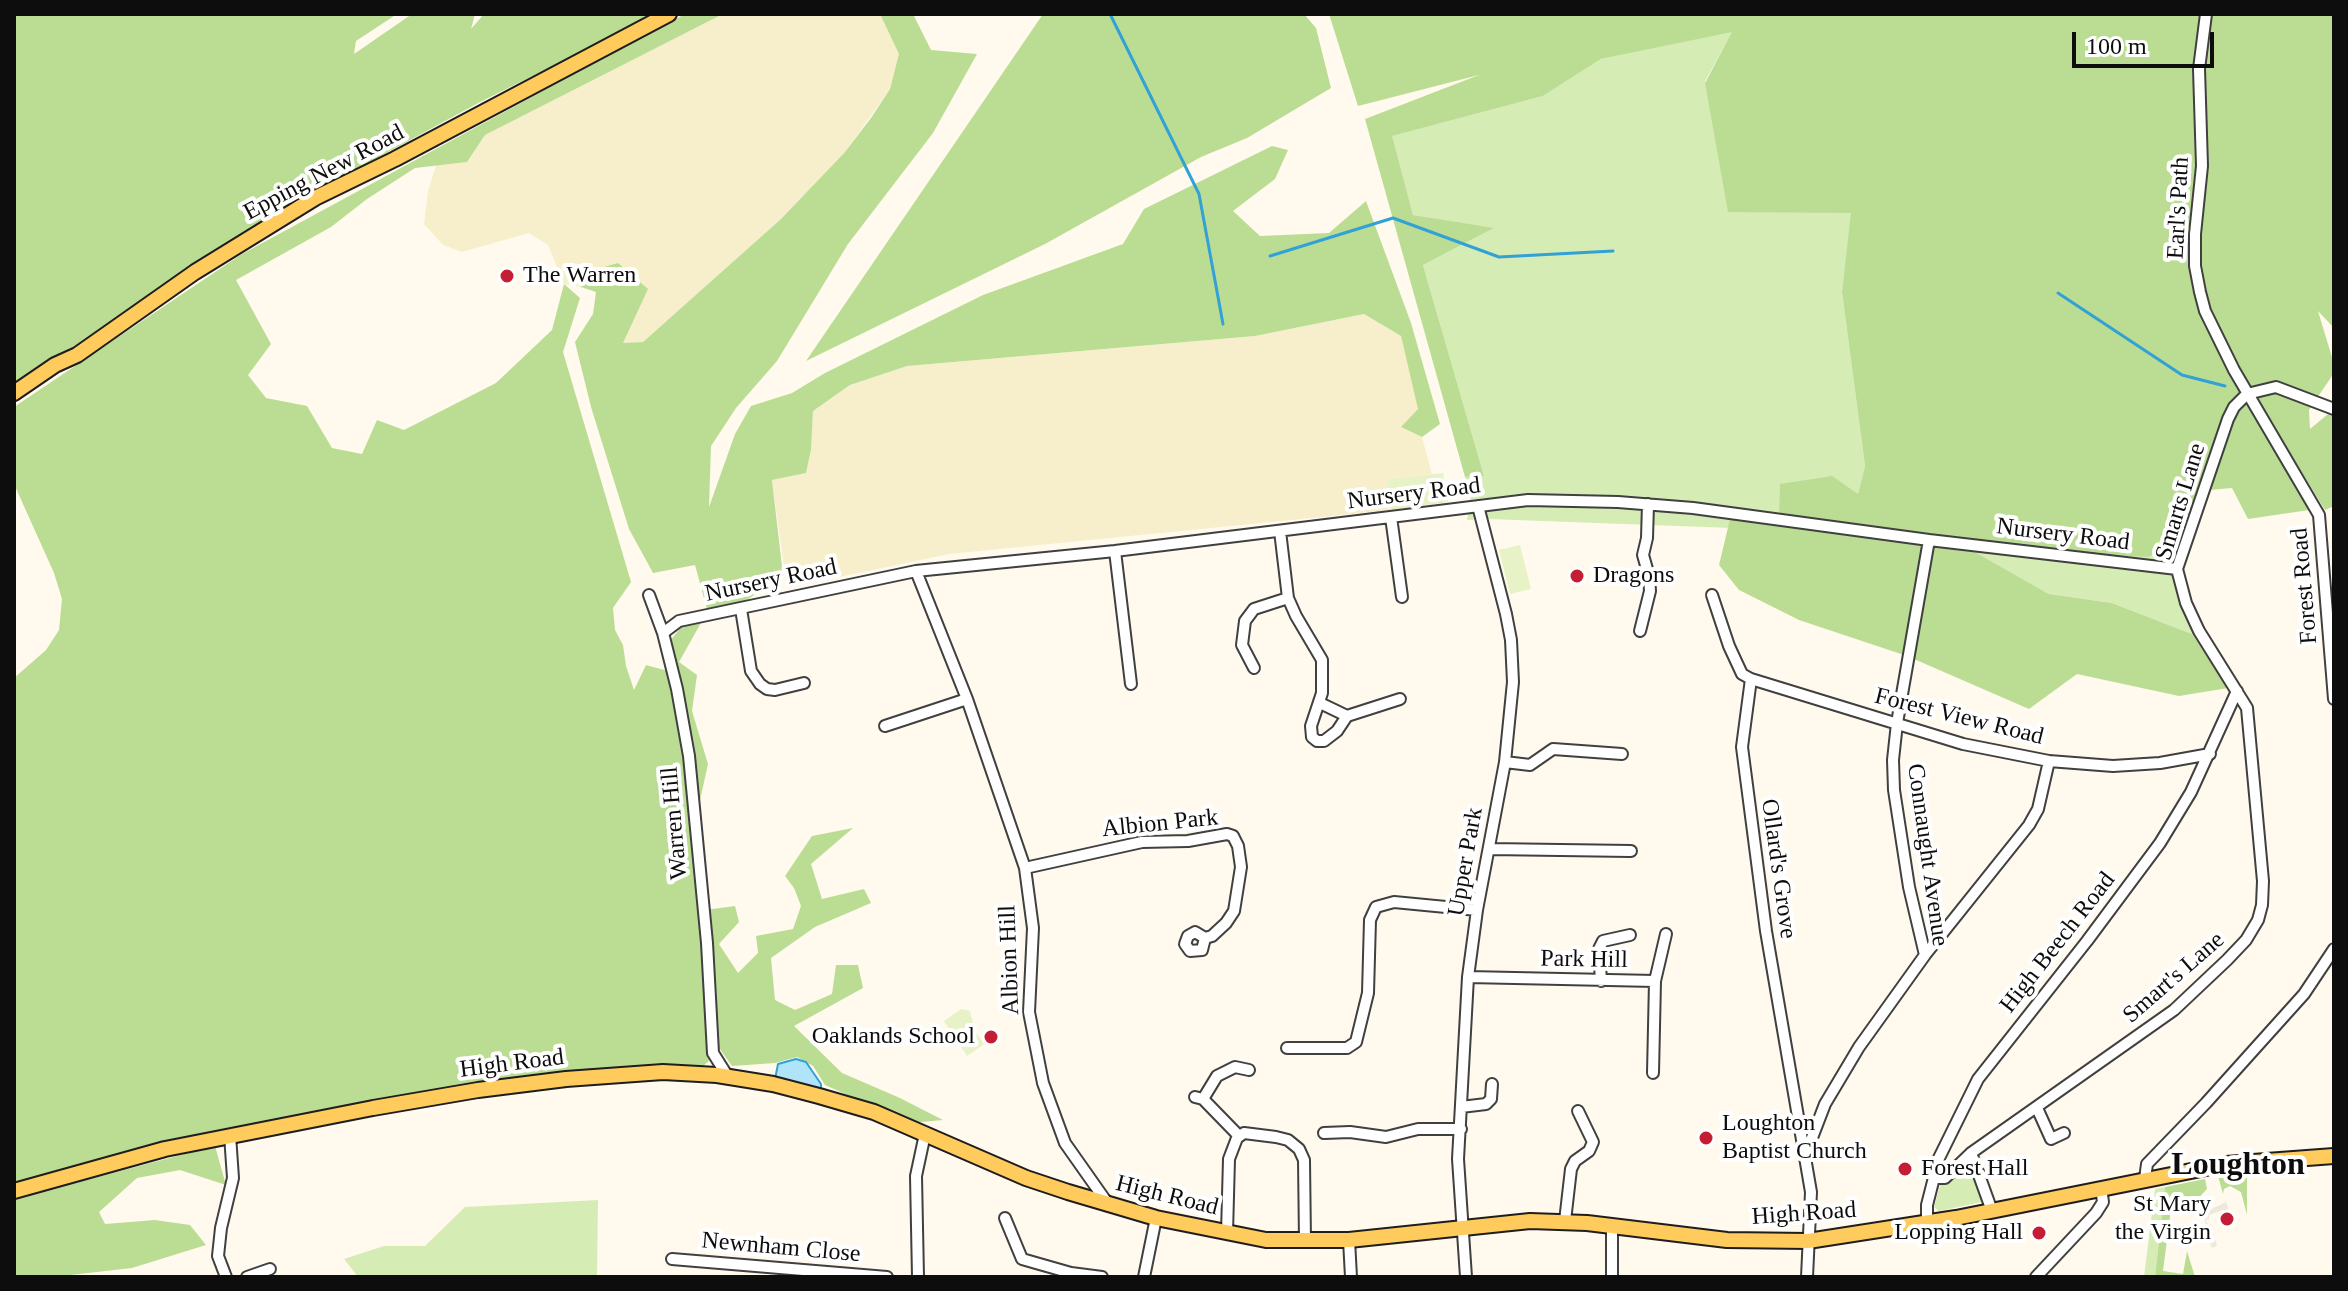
<!DOCTYPE html>
<html>
<head>
<meta charset="utf-8">
<style>
  body { margin:0 }
  #map { position:relative; width:2348px; height:1291px; overflow:hidden; background:#fffaed; font-family:"Times New Roman",serif }
  canvas { display:block }
  .frame { position:absolute; inset:0; border:16px solid #0d0d0d; pointer-events:none }
  .scale { position:absolute; left:2072px; top:32px; width:142px; height:36px; box-sizing:border-box; border:4px solid #0d0d0d; border-top:0; padding-left:10px; font-size:24px; line-height:28px; white-space:nowrap; color:#0d0d0d; -webkit-text-stroke:6px #fff; paint-order:stroke }
</style>
</head>
<body>
<div id="map">
<canvas width="2348" height="1291"></canvas>
<div class="frame"></div>
<div class="scale">100 m</div>
</div>
<script>
const context = document.querySelector('canvas').getContext('2d');
context.lineJoin = 'round';
function paint(path, color) { context.fillStyle = color; context.fill(path, 'evenodd'); }
const shape = rows => new Path2D(rows.map(r => 'M' + r).join(''));
function trace(path, color, width, dash) { context.strokeStyle = color; context.lineWidth = width; context.lineCap = dash ? 'butt' : 'round'; context.setLineDash(dash || []); context.stroke(path); }
function write(font, color, halo, rows, align = 'center') {
  context.font = font + ' "Times New Roman",serif'; context.lineWidth = 8; context.setLineDash([]); context.textBaseline = 'middle'; context.strokeStyle = halo; context.fillStyle = color; for (const [text, x, y, turn = 0] of rows) {
    context.save(); context.translate(x, y); context.rotate((+turn || 0) * Math.PI / 180); context.textAlign = isNaN(turn) ? turn : align; if (halo) context.strokeText(text, 0, 0); context.fillText(text, 0, 0); context.restore();
  }
}
const farmland = shape([
  [723,14,880,14,900,54,890,89,845,152,781,219,643,342,622,344,647,289,580,274,581,287,564,284,548,245,529,233,462,252,443,245,424,224,428,191,436,165,467,162,485,135],
  [1364,314,1401,336,1419,409,1401,427,1422,437,1432,474,1387,479,1392,510,949,554,787,588,772,480,806,473,811,450,813,411,850,385,907,366,1255,336]
]);
const green = shape([
  [1733,31,1705,81,1729,210,1852,213,1842,292,1865,466,1858,494,1781,484,1780,519,1732,528,1489,519,1467,520,1471,501,1465,477,1484,476,1423,265,1492,229,1413,215,1391,136,1543,96,1601,59],
  [2173,548,2172,574,2181,597,2232,686,2228,688,2192,634,2112,603,2049,594,1971,550,2148,557],
  [1971,1163,1982,1202,1939,1211,1934,1207,1941,1182,1964,1164],
  [2165,1187,2155,1277,2144,1277,2155,1189],
  [598,1200,597,1277,358,1277,344,1259,384,1246,425,1246,465,1207]
]);
const forest = shape([
  [14,14,397,14,356,41,354,54,412,14,475,14,471,29,484,14,657,14,480,102,331,183,30,375,14,382],
  [685,14,723,14,485,135,467,162,415,168,367,199,331,227,236,280,271,344,248,375,266,398,307,406,332,448,362,454,377,420,404,430,496,383,552,330,564,284,580,298,563,352,631,582,613,608,615,630,623,645,626,666,634,690,646,665,668,671,665,647,683,625,702,621,679,662,697,675,692,711,708,764,691,841,705,910,735,906,739,922,719,944,738,973,758,953,756,936,793,929,801,906,794,888,785,876,812,836,853,828,811,864,822,899,864,889,871,903,815,927,771,958,775,1000,795,1010,832,994,836,965,858,965,863,988,794,1026,842,1073,900,1098,943,1120,910,1123,825,1085,813,1066,797,1057,775,1063,732,1066,717,1045,708,1062,699,1069,632,1070,110,1158,14,1183,14,678,46,650,59,630,62,599,54,573,14,484,14,407,242,254],
  [880,14,913,14,931,50,977,54,933,133,848,244,777,361,736,408,711,446,709,507,735,434,751,406,792,393,825,373,983,295,1123,244,1144,209,1272,146,1288,150,1275,179,1233,211,1260,236,1329,233,1366,201,1411,323,1440,424,1422,437,1401,427,1418,409,1401,336,1364,314,1255,336,907,366,850,385,813,411,811,450,806,473,772,480,783,575,741,604,707,609,695,565,653,573,629,529,591,407,575,342,593,314,596,292,581,287,579,274,618,263,648,289,623,343,643,342,781,219,845,152,871,118,890,89,899,54],
  [1043,14,1304,14,1316,28,1331,88,1247,138,1201,157,1045,244,806,361],
  [1329,14,2202,14,2196,66,2199,301,2208,329,2219,349,2309,510,2248,519,2232,488,2198,491,2173,548,2148,557,1973,551,2049,594,2112,603,2192,634,2228,688,2179,696,2077,674,2029,709,1907,656,1799,620,1739,590,1719,565,1730,519,1779,519,1780,484,1832,476,1858,494,1865,466,1842,292,1851,213,1728,212,1705,83,1732,32,1601,59,1543,96,1392,136,1413,215,1494,228,1423,265,1484,476,1465,477,1365,119,1479,75,1358,106],
  [2211,14,2334,14,2334,328,2318,311,2334,364,2334,373,2309,410,2310,429,2334,409,2334,506,2325,510,2239,370,2212,317,2204,287,2198,261,2199,239,2208,154,2204,74],
  [215,1146,226,1185,180,1170,137,1178,99,1212,105,1224,155,1220,190,1225,206,1245,132,1268,53,1277,14,1277,14,1199],
  [2244,1171,2247,1173,2247,1215,2241,1192,2230,1186,2224,1189,2223,1194,2218,1176],
  [2205,1179,2207,1189,2188,1209,2171,1209,2163,1271,2183,1274,2187,1251,2195,1277,2155,1277,2165,1187]
]);
const pitch = shape([
  [1443,473,1448,502,1392,510,1387,479],
  [1520,545,1531,589,1510,594,1499,550],
  [961,1009,970,1011,975,1031,984,1044,967,1056,944,1021]
]);
const plaza = shape([
  [2226,1202,2229,1211,2225,1213,2223,1210,2209,1215,2209,1219,2206,1220,2208,1225,2211,1224,2217,1246,2212,1248,2207,1236,2192,1240,2192,1225,2198,1224,2207,1229,2203,1213]
]);
const water = shape([
  [796,1059,806,1062,821,1084,821,1092,775,1079,778,1064,796,1059]
]);
const stream = shape([
  [1110,14,1199,194,1223,324],
  [1270,256,1393,218,1499,257,1613,251],
  [2058,293,2182,375,2225,386]
]);
const minor = shape([
  [2206,14,2199,69,2202,166,2195,234,2195,266,2200,292,2205,311,2234,370,2319,515,2334,699],
  [2247,394,2276,387,2334,409],
  [1391,517,1402,597],
  [1280,531,1288,598,1296,616,1322,660,1322,693,1311,726,1312,737,1317,741,1324,741,1337,731,1347,716,1400,699],
  [1115,551,1131,684],
  [916,571,967,699,1025,868,1033,928,1029,1012,1043,1083,1065,1143,1108,1204],
  [649,595,663,633,677,689,689,756,707,943,713,1053,728,1077],
  [1712,595,1729,646,1742,674,1751,679,1963,744,2049,761,2113,766,2160,763,2210,754],
  [741,609,751,671,760,684,767,689,775,690,804,683],
  [1640,631,1650,591,1649,576,1643,555,1647,538,1648,504],
  [663,633,679,621,916,571,1115,551,1528,500,1618,502,1693,508,1929,540,2177,569],
  [1254,668,1242,645,1245,621,1254,609,1288,598],
  [1751,679,1742,747,1766,931,1811,1192,1807,1277],
  [1320,703,1347,716],
  [885,726,967,699],
  [1505,762,1530,765,1553,749,1622,754],
  [1490,849,1631,851],
  [1025,868,1142,842,1188,841,1227,834,1233,836,1238,846,1241,867,1234,911,1226,923,1212,936,1205,938,1202,950,1190,951,1185,944,1188,936,1195,932,1205,938],
  [1925,955,1909,887,1894,790,1893,760,1897,723,1929,540],
  [1468,977,1655,981,1653,1073],
  [1601,981,1599,949,1603,941,1630,935],
  [1655,981,1666,934],
  [1287,1048,1347,1048,1356,1042,1368,993,1370,920,1376,907,1394,902,1477,910],
  [1195,1097,1203,1099,1239,1136],
  [1203,1099,1217,1076,1235,1067,1249,1070],
  [1461,1107,1486,1104,1491,1099,1492,1084],
  [2037,1108,2051,1139,2064,1133],
  [1324,1133,1350,1132,1386,1137,1418,1129,1461,1129],
  [1971,1153,1992,1211],
  [1805,1156,1825,1104,1859,1047,1925,955,2029,825,2038,809,2049,761],
  [1934,1178,1945,1178,1971,1153,2174,1010,2227,960,2246,940,2258,920,2262,905,2263,881,2247,708,2199,631,2186,603,2177,569,2228,419,2234,407,2247,394],
  [2145,1179,2147,1164,2206,1103,2304,994,2334,949],
  [1005,1218,1022,1259,1071,1273,1102,1277],
  [1565,1221,1571,1169,1575,1161,1589,1151,1593,1142,1578,1111],
  [1927,1222,1927,1205,1939,1158,1978,1079,2087,941,2160,843,2191,792,2237,691],
  [1227,1233,1229,1159,1237,1138,1244,1133,1276,1137,1288,1140,1299,1149,1304,1160,1305,1241],
  [1349,1240,1351,1277],
  [672,1259,887,1277],
  [226,1277,218,1256,221,1228,233,1178,230,1135],
  [247,1277,270,1269],
  [918,1277,916,1176,925,1134],
  [1144,1277,1156,1218],
  [1466,1277,1458,1159,1468,977,1477,910,1505,762,1513,682,1511,640,1506,614,1478,506],
  [1612,1277,1612,1226],
  [2036,1277,2096,1213,2103,1202,2101,1188]
]);
const major = shape([
  [14,393,55,365,77,355,195,272,315,198,395,159,669,14],
  [14,1191,165,1149,373,1108,478,1090,566,1079,663,1072,717,1075,773,1084,819,1096,874,1112,1026,1178,1068,1192,1156,1218,1266,1240,1349,1240,1530,1221,1587,1223,1727,1240,1808,1241,1956,1218,2226,1164,2334,1156]
]);
const markers = [
  [507,276,8,"#c51d33"],
  [1577,576,8,"#c51d33"],
  [991,1037,8,"#c51d33"],
  [1706,1138,8,"#c51d33"],
  [1905,1169,8,"#c51d33"],
  [2227,1219,8,"#c51d33"],
  [2039,1233,8,"#c51d33"]
];
const streetNames = [
  ["Epping New Road",324,173,-28],
  ["Earl's Path",2179,208,-87],
  ["Nursery Road",1414,494,-7],
  ["Smarts Lane",2181,502,-73],
  ["Nursery Road",2063,535,7],
  ["Nursery Road",771,581,-12],
  ["Forest Road",2305,586,-95],
  ["Forest View Road",1959,717,14],
  ["Warren Hill",675,823,-95],
  ["Albion Park",1160,824,-6],
  ["Connaught Avenue",1927,855,82],
  ["Upper Park",1466,862,-80],
  ["Ollard's Grove",1778,869,82],
  ["High Beech Road",2058,943,-52],
  ["Albion Hill",1010,960,-92],
  ["Park Hill",1584,960,1],
  ["Smart's Lane",2174,978,-41],
  ["High Road",512,1064,-7],
  ["High Road",1167,1196,14],
  ["High Road",1804,1214,-4],
  ["Newnham Close",781,1248,5]
];
const poiNames = [
  ["The Warren",523,276],
  ["Dragons",1593,576],
  ["Oaklands School",975,1037,"right"],
  ["Loughton",1722,1124],
  ["Baptist Church",1722,1152],
  ["Forest Hall",1921,1169],
  ["St Mary",2211,1205,"right"],
  ["the Virgin",2211,1233,"right"],
  ["Lopping Hall",2023,1233,"right"]
];
const districtNames = [
  ["Loughton",2238,1166]
];
paint(farmland, '#f7efcc');
paint(green, '#d6ecb5');
paint(forest, '#bbdd93');
paint(pitch, '#e7f2c7');
paint(plaza, '#efe9dc');
paint(water, '#afe4fa');
trace(water, '#32a1d5', 2);
trace(stream, '#32a1d5', 3);
trace(minor, '#404040', 14);
trace(major, '#1e1e1e', 18);
trace(minor, '#fff', 10);
trace(major, '#ffcb5d', 14);
for (const [x, y, r, color] of markers) { const dot = new Path2D(); dot.arc(x, y, r, 0, 2 * Math.PI); context.fillStyle = color; context.fill(dot); trace(dot, '#fff', 3); }
write('24px', '#0d0d0d', '#fff', streetNames);
write('24px', '#0d0d0d', '#fff', poiNames, 'left');
write('bold 32px', '#0d0d0d', '#fff', districtNames);
</script>
</body>
</html>
